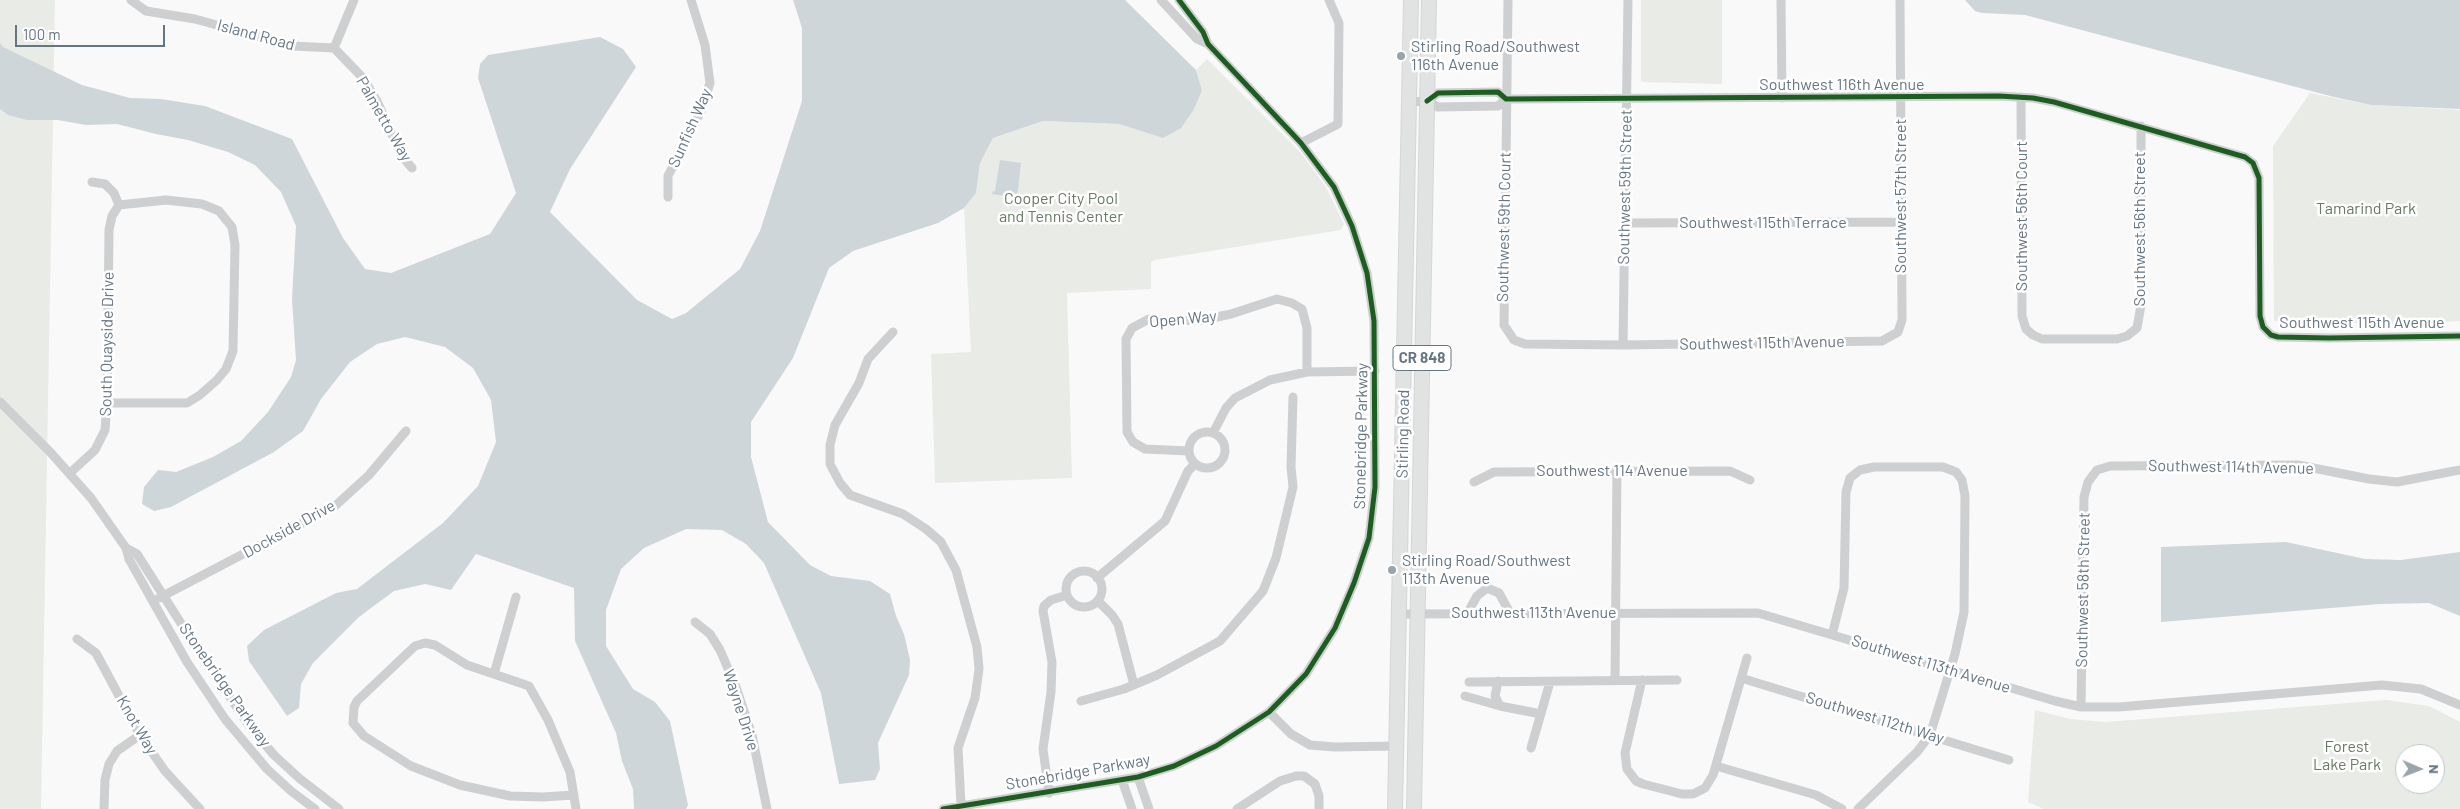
<!DOCTYPE html>
<html>
<head>
<meta charset="utf-8">
<style>
  body { margin:0 }
  #map { position:relative; width:2460px; height:809px; overflow:hidden; background:#f9f9f9; font-family:Barlow,sans-serif }
  canvas { display:block }
  .north { position:absolute; left:2395px; top:744px; width:50px; height:50px; box-sizing:border-box; background:#fff; border:1px solid #c1c8cd; border-radius:50%; rotate:91deg; font-size:14px; font-weight:700; line-height:20px; text-align:center; color:#657683 }
  .north::after { content:''; display:block; margin:auto; width:18px; height:22px; background:#99a4ac; clip-path:polygon(50% 0,100% 100%,50% 72%,0 100%) }
  .scale { position:absolute; left:15px; top:25px; width:150px; height:22px; box-sizing:border-box; border:2px solid #657683; border-top:0; padding-left:6px; font-size:15px; line-height:18px; white-space:nowrap; color:#657683; -webkit-text-stroke:4px #fff; paint-order:stroke }
</style>
</head>
<body>
<div id="map">
<canvas width="2460" height="809"></canvas>
<div class="north">N</div>
<div class="scale">100 m</div>
</div>
<script>
const context = document.querySelector('canvas').getContext('2d');
context.lineJoin = 'round';
function paint(path, color) { context.fillStyle = color; context.fill(path, 'evenodd'); }
const shape = rows => new Path2D(rows.map(r => 'M' + r).join(''));
function trace(path, color, width, dash) { context.strokeStyle = color; context.lineWidth = width; context.lineCap = dash ? 'butt' : 'round'; context.setLineDash(dash || []); context.stroke(path); }
function write(font, color, halo, rows, align = 'center') {
  context.font = font + ' Barlow,sans-serif'; context.lineWidth = 5; context.setLineDash([]); context.textBaseline = 'middle'; context.strokeStyle = halo; context.fillStyle = color; for (const [text, x, y, turn = 0] of rows) {
    context.save(); context.translate(x, y); context.rotate((+turn || 0) * Math.PI / 180); context.textAlign = isNaN(turn) ? turn : align; if (halo) context.strokeText(text, 0, 0); context.fillText(text, 0, 0); context.restore();
  }
}
const green = shape([
  [0,0,55,0,41,809,0,809],
  [1641,0,1722,0,1722,84,1643,82,1641,80],
  [1207,59,1301,153,1326,187,1344,224,1341,230,1155,260,1151,262,1151,289,1067,293,1072,478,935,483,931,354,971,352,964,208,976,193,980,163,993,138,1043,121,1119,124,1164,138,1202,90,1196,70],
  [2310,93,2371,105,2460,110,2460,321,2395,324,2274,321,2273,146],
  [2386,700,2429,706,2460,722,2460,809,2044,809,2028,802,2035,710,2070,719,2106,722],
  [2405,754,2435,754,2435,784,2405,784]
]);
const water = shape([
  [793,0,1125,0,1196,70,1202,90,1194,109,1181,128,1163,138,1119,124,1043,121,993,138,980,163,976,193,964,208,938,223,853,251,829,268,793,358,751,422,751,457,768,522,810,565,831,576,870,581,890,594,896,616,904,634,910,660,909,675,878,743,880,769,875,780,839,784,821,693,764,563,746,544,722,530,686,529,644,548,621,569,606,610,606,646,633,689,655,702,670,721,688,805,686,809,634,809,633,789,622,761,616,733,575,641,574,588,476,554,451,590,425,584,394,591,359,617,313,663,301,684,299,708,287,716,249,661,247,646,264,630,336,593,357,589,443,523,478,486,496,442,491,400,473,368,445,347,405,337,377,344,350,362,321,399,303,431,274,452,171,507,154,511,142,504,144,487,158,470,176,472,213,457,241,441,268,412,291,377,296,360,292,299,296,226,281,192,255,165,228,152,188,140,156,134,117,124,86,125,58,120,27,120,8,115,0,109,0,43,3,47,82,85,130,98,161,99,205,106,292,139,343,238,365,269,391,273,490,234,516,193,478,78,480,64,488,55,600,37,623,49,636,67,570,169,550,212,637,300,672,319,686,313,740,269,760,231,802,101,802,28],
  [1965,0,2460,0,2460,109,2371,105,2330,96,2025,15,1982,13,1975,11],
  [1000,160,1021,163,1017,198,992,194,993,191,995,191],
  [2286,542,2365,559,2401,560,2460,552,2460,616,2429,603,2380,604,2161,622,2161,547]
]);
const minor = shape([
  [131,0,146,11,195,19,292,46,334,48],
  [1161,0,1197,39,1208,44],
  [1508,0,1504,325,1514,340,1525,344,1623,345,1882,341,1898,332,1902,320,1902,310,1900,0],
  [1781,0,1782,98],
  [334,48,363,78,378,103,401,155,412,168],
  [334,48,354,0],
  [2021,97,2022,316,2026,329,2033,335,2042,339,2117,339,2127,336,2137,328,2141,305,2141,126],
  [1427,101,1438,93,1498,92,1506,99,1999,96,2033,98,2054,102,2245,157,2253,163,2259,178,2260,316,2263,327,2271,335,2278,337,2329,338,2460,336],
  [1409,102,1427,101,1438,107,1498,106,1506,99],
  [1301,143,1338,124,1339,23,1329,0],
  [92,182,105,184,114,193,119,205],
  [668,197,668,176,701,111,710,83,705,45,691,0],
  [1625,223,1901,222],
  [893,332,868,359,859,383,835,425,830,445,830,464,840,483,850,495,903,514,926,529,941,542,956,570,977,647,979,669,975,698,958,748,961,805],
  [1623,345,1628,0],
  [0,402,51,453,91,498,126,548,129,559,187,662,225,719,267,769,291,791,315,809],
  [107,403,187,403,200,395,217,380,226,369,233,351,235,245,232,227,219,211,202,204,166,200,119,205],
  '1189 450a18 18 0 1 1 36 0a18 18 0 1 1-36 0Z',
  [1213,433,1226,408,1235,398,1270,380,1307,372,1375,371],
  [1189,451,1145,449,1133,442,1127,432,1126,339,1132,328,1149,319,1170,321,1203,320,1231,314,1277,299,1292,303,1302,309,1307,328,1307,372],
  [70,473,95,450,105,430,107,403,109,230,112,216,119,205],
  [1474,482,1494,472,1730,471,1750,480],
  [126,548,137,554,196,647,248,724,274,755,299,778,339,809],
  '1066 589a18 18 0 1 1 36 0a18 18 0 1 1-36 0Z',
  [1097,578,1165,521,1188,471,1195,464],
  [159,598,335,506,369,475,406,431],
  [1098,601,1112,615,1118,624,1134,685],
  [1399,614,1758,613,2055,701,2081,707,2119,707,2382,685,2421,689,2460,705],
  [1467,614,1477,596,1487,588,1499,593,1510,613],
  [695,622,710,634,720,650,736,687,752,735,767,809],
  [1832,635,1844,588,1846,492,1850,478,1860,470,1874,467,1943,467,1956,472,1962,480,1965,496,1964,612,1955,654,1930,735,1917,752,1858,809],
  [77,639,96,653,140,735,165,771,200,809],
  [494,674,516,597],
  [1741,678,2009,760],
  [1615,680,1617,471],
  [1642,680,1625,753,1627,769,1636,781,1643,784,1682,794,1693,794,1705,788,1713,775,1747,658],
  [1498,681,1495,696,1500,706,1541,714],
  [1469,682,1677,680],
  [1465,696,1500,706],
  [1081,701,1124,689,1157,675,1220,641,1263,591,1276,558,1293,487,1291,467,1293,397],
  [2081,707,2084,497,2088,482,2097,470,2110,466,2298,465,2369,479,2397,482,2460,470],
  [1269,712,1291,734,1310,745,1335,747,1397,746],
  [1531,748,1550,682],
  [1716,766,1816,795,1842,809],
  [1138,777,1149,809],
  [1122,780,1132,809],
  [1049,793,1043,749,1051,692,1052,662,1043,611,1044,606,1051,600,1067,595],
  [574,795,543,797,510,796,460,785,411,766,364,736,353,723,354,707,357,701,415,646,425,643,435,645,467,665,529,686,548,720,570,772,576,809],
  [104,809,105,780,109,764,117,751,140,735],
  [943,809,1138,777,1174,766,1216,746,1269,712,1306,674,1335,628,1354,583,1369,538,1375,487,1374,321,1367,273,1352,226,1334,187,1301,143,1208,44,1203,32,1179,0],
  [1237,809,1280,781,1296,776,1304,776,1315,784,1319,796,1319,809]
]);
const primary = shape([
  [1395,809,1411,0],
  [1414,809,1429,0]
]);
const cycleway = shape([
  [1427,101,1438,93,1498,92,1506,99,1999,96,2033,98,2054,102,2245,157,2253,163,2259,178,2260,316,2263,327,2271,335,2278,337,2329,338,2460,336],
  [943,809,1138,777,1174,766,1216,746,1269,712,1306,674,1335,628,1354,583,1369,538,1375,487,1374,321,1367,273,1352,226,1334,187,1301,143,1208,44,1203,32,1179,0]
]);
const markers = [
  [1401,56,5,"#99a4ac"],
  [1392,570,5,"#99a4ac"]
];
const shields = [
  [1422,358,58]
];
const shieldNames = [
  ["CR 848",1422,358]
];
const streetNames = [
  ["Island Road",256,35,15],
  ["Southwest 116th Avenue",1842,85],
  ["Palmetto Way",384,119,60],
  ["Sunfish Way",690,128,-66],
  ["Southwest 59th Street",1625,187,-89],
  ["Southwest 57th Street",1901,196,-90],
  ["Southwest 56th Court",2022,216,-90],
  ["Southwest 115th Terrace",1763,223],
  ["Southwest 59th Court",1504,227,-89],
  ["Southwest 56th Street",2140,229,-90],
  ["Open Way",1183,319,-5],
  ["Southwest 115th Avenue",2362,323],
  ["Southwest 115th Avenue",1762,343,-1],
  ["South Quayside Drive",107,344,-89],
  ["Stirling Road",1403,434,-89],
  ["Stonebridge Parkway",1361,436,-89],
  ["Southwest 114th Avenue",2231,467,1],
  ["Southwest 114 Avenue",1612,471],
  ["Dockside Drive",289,529,-29],
  ["Southwest 58th Street",2083,590,-89],
  ["Southwest 113th Avenue",1534,613],
  ["Southwest 113th Avenue",1931,664,17],
  ["Stonebridge Parkway",225,685,55],
  ["Wayne Drive",741,710,72],
  ["Southwest 112th Way",1875,718,17],
  ["Knot Way",137,725,60],
  ["Stonebridge Parkway",1078,772,-10]
];
const poiNames = [
  ["Stirling Road/Southwest",1411,47],
  ["116th Avenue",1411,65],
  ["Stirling Road/Southwest",1402,561],
  ["113th Avenue",1402,579]
];
const parkNames = [
  ["Cooper City Pool",1061,199],
  ["and Tennis Center",1061,217],
  ["Tamarind Park",2366,209],
  ["Forest",2347,747],
  ["Lake Park",2347,765]
];
paint(green, '#e8ebe6');
paint(water, '#ced6d9');
trace(primary, '#d5d6d7', 16);
trace(minor, '#cecfd0', 9);
trace(primary, '#e1e2e2', 14);
trace(cycleway, '#1b5e20', 5);
for (const [x, y, r, color] of markers) { const dot = new Path2D(); dot.arc(x, y, r, 0, 2 * Math.PI); context.fillStyle = color; context.fill(dot); trace(dot, '#fff', 2); }
for (const [x, y, w] of shields) { const box = new Path2D(); box.roundRect(x - w / 2, y - 12.5, w, 25, 4); context.fillStyle = '#fff'; context.fill(box); trace(box, '#657683', 1); }
write('bold 15px', '#657683', null, shieldNames);
write('16px', '#657683', '#fff', streetNames);
write('16px', '#657683', '#fff', poiNames, 'left');
write('16px', '#687a64', '#fff', parkNames);
</script>
</body>
</html>
